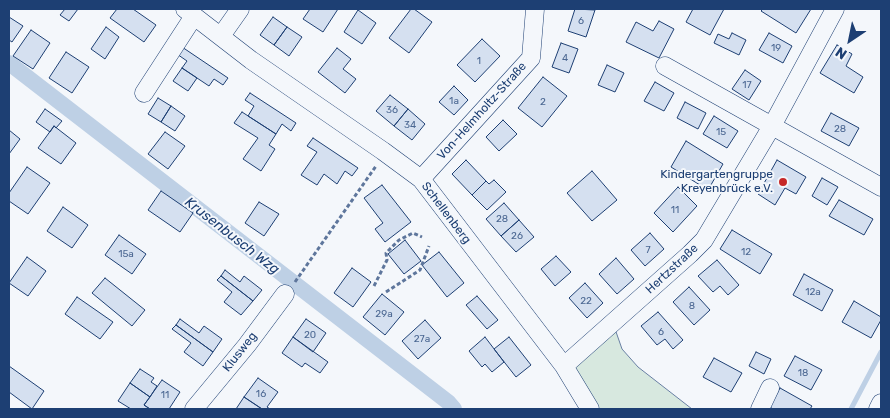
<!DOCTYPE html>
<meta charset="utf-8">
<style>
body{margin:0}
#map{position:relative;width:890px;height:418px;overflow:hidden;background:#f4f7fb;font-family:Rubik,sans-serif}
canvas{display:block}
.frame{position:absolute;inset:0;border:10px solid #1d3f73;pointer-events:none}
.north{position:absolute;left:825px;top:15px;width:50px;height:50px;-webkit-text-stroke:4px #f4f7fb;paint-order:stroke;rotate:214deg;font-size:14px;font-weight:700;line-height:20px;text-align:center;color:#1d3f73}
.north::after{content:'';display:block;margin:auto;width:18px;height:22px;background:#1d3f73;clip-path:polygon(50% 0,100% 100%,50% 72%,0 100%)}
</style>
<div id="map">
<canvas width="890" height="418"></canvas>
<div class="frame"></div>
<div class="north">N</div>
</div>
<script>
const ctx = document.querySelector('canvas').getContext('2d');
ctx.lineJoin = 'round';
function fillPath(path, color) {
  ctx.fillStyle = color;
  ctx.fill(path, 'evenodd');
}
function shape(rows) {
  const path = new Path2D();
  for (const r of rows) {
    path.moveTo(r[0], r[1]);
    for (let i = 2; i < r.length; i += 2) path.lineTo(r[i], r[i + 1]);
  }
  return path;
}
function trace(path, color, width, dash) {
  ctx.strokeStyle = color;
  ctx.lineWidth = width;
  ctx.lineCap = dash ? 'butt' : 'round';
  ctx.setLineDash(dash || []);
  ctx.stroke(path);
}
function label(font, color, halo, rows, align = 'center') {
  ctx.font = font + ' Rubik,sans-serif';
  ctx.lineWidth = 4;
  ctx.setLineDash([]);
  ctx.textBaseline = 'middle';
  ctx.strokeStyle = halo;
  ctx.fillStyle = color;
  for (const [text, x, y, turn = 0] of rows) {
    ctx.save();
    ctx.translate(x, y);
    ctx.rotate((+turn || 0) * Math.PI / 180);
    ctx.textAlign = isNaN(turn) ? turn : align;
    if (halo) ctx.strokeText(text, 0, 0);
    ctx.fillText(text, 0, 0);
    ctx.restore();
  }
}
const green = shape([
 [614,326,622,349,638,367,692,409,597,409,568,365,614,326]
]);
fillPath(green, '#d7e8df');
trace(green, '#687fa3', 1);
trace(shape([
 [851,409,881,352]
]), '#bed0e5', 5);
trace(shape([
 [9,63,448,402,454,409]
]), '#bed0e5', 16);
const building = shape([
 [65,9,78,9,69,21,60,15,65,9],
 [117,9,133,9,156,25,144,42,110,18,117,9],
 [310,9,338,9,323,32,303,19,310,9],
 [411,9,414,9,432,22,409,53,389,38,411,9],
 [575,9,595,10,586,37,568,31,575,9],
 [693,9,724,9,710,35,686,22,693,9],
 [763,9,811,9,796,33,761,11,763,9],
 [358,10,376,23,362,44,344,32,358,10],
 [9,17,23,26,12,42,9,40,9,17],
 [273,17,287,27,274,45,260,35,273,17],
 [659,21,674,29,659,58,626,42,636,22,653,31,659,21],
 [106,27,119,37,105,59,91,49,106,27],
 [287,27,302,37,289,56,274,45,287,27],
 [31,30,50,43,33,69,13,56,31,30],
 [732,33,746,40,739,55,714,43,718,34,729,39,732,33],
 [769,33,792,46,783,63,759,50,769,33],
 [482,39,500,56,475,82,457,65,482,39],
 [561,43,578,49,569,73,552,67,561,43],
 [179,45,228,78,223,85,214,79,209,86,182,68,187,61,174,52,179,45],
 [837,45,852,54,846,66,863,77,854,93,820,73,837,45],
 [337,48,351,59,343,69,356,79,345,93,318,72,337,48],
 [66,52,89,67,72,93,49,78,66,52],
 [607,65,624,73,615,92,598,85,607,65],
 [182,68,197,78,188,91,173,81,182,68],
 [745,70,761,81,749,100,732,89,745,70],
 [543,77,567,96,542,127,518,108,543,77],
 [655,82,674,93,664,111,644,101,655,82],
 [454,86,468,100,454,115,439,102,454,86],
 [250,93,296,123,291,131,282,124,276,134,248,116,254,106,245,100,250,93],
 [390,95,408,109,394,126,376,111,390,95],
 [158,98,171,106,161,122,148,114,158,98],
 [685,102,706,113,698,129,677,118,685,102],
 [171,106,185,116,175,131,161,122,171,106],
 [45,109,62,121,56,128,54,126,50,132,36,122,45,109],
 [408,109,425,124,412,140,394,126,408,109],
 [242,112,276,134,269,145,275,149,261,171,243,159,258,138,234,123,242,112],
 [831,113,859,128,849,146,821,131,831,113],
 [714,116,738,131,727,148,703,134,714,116],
 [503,120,517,134,499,151,486,137,503,120],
 [54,126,76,143,61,164,38,148,54,126],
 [9,130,20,139,9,154,9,130],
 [165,132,185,146,168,169,148,154,165,132],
 [313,138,358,168,352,176,345,171,337,184,324,174,317,185,301,175,317,152,307,146,313,138],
 [686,141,723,164,708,190,671,167,686,141],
 [466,160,486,181,472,195,452,174,466,160],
 [777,160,806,177,796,194,785,188,775,205,758,194,777,160],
 [27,167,50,183,28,214,9,201,9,193,27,167],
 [592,171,617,200,592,221,567,193,592,171],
 [822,178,838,187,827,205,812,196,822,178],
 [494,180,506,192,487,210,472,195,486,181,489,184,494,180],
 [382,185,411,222,385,242,375,229,383,223,364,198,382,185],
 [678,187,697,206,673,232,654,213,678,187],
 [161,191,193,213,180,232,148,210,161,191],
 [839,200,873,219,864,235,829,216,839,200],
 [259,202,279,214,264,236,245,223,259,202],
 [504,203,519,220,501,236,486,219,504,203],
 [63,207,88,225,72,248,47,231,63,207],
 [519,220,534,237,516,252,501,236,519,220],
 [732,230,772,254,760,274,720,249,732,230],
 [650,233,664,249,645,266,631,250,650,233],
 [119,235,146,254,132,274,105,255,119,235],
 [405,240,421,261,404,274,388,254,405,240],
 [439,252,464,283,447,297,422,265,439,252],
 [556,256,571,272,555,286,541,269,556,256],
 [27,257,46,271,28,296,9,283,27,257],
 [616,258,634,279,617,294,599,274,616,258],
 [717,260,739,285,728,295,720,286,713,292,698,276,717,260],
 [352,268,371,282,353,307,334,293,352,268],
 [225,270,240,282,244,276,262,290,253,301,221,276,225,270],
 [804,274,833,290,822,311,793,295,804,274],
 [221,276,253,301,241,315,224,302,232,292,217,280,221,276],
 [105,278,145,310,132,326,92,293,105,278],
 [585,283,603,303,587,318,569,298,585,283],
 [689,287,710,310,694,325,673,302,689,287],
 [382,294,404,312,385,335,363,317,382,294],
 [477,296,498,320,487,329,466,305,477,296],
 [77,297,113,322,100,339,65,314,77,297],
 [854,301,881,317,881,320,871,338,842,322,854,301],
 [658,312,683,340,673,349,665,339,657,345,641,326,658,312],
 [180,319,199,333,204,326,222,339,213,352,176,325,180,319],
 [306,319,326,333,313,352,293,337,306,319],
 [425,320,441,338,418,359,402,341,425,320],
 [176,325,213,352,203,366,184,352,191,343,172,329,176,325],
 [293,337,328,362,320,373,305,363,302,367,282,353,293,337],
 [485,337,504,362,492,372,485,364,482,367,469,351,485,337],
 [509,337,531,365,516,377,494,349,509,337],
 [756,352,771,359,764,374,749,366,756,352],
 [795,356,822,370,811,390,784,376,795,356],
 [714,358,742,373,731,392,703,377,714,358],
 [9,366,44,391,32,409,9,392,9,366],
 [140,369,154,378,151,382,157,386,150,397,130,383,140,369],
 [258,378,278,392,267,407,270,409,262,409,244,397,258,378],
 [162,380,180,392,169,409,150,409,144,405,162,380],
 [130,383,150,397,144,405,150,409,131,409,118,401,130,383],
 [780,388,812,406,810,409,773,409,770,407,780,388],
 [244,397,262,409,236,409,244,397]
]);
fillPath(building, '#d5e0f0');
trace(building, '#1d3f73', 1);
const minor = shape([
 [185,9,251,60,383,151,421,179,564,366,590,409],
 [221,36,240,9],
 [665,66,881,187],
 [144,93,194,16],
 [421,179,531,58,535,9],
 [564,366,690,254,704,240,772,126,835,9],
 [194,409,247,345,285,294],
 [760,409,770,388],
 [878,409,881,403]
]);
trace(minor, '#1d3f73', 19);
trace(shape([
 [295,282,376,166],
 [374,286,387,260,386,253,399,240,413,233,422,237],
 [386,292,420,270,429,246]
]), '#5e769c', 3, [4, 2.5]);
trace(minor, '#f4f7fb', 18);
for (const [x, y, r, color] of [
 [783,182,5,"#c62828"]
]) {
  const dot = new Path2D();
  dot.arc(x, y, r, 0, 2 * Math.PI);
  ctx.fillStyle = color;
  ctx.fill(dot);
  trace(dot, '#f4f7fb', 2);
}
label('10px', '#4b6792', null, [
 ["6",581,21],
 ["19",776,48],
 ["4",565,58],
 ["1",479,61],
 ["17",747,85],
 ["1a",454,101],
 ["2",543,102],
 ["36",392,110],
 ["34",410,125],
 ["28",840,129],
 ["15",721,132],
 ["11",675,210],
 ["28",502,219],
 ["26",517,236],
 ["7",648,250],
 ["12",746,252],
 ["15a",126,254],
 ["12a",813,292],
 ["22",586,301],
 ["8",692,306],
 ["29a",384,314],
 ["6",661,332],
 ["20",310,335],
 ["27a",422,339],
 ["18",803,373],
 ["16",261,394],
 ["11",165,395]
]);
label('12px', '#1d3f73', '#f4f7fb', [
 ["Von-Helmholtz-Straße",482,111,-48],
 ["Schellenberg",446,213,53],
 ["Hertzstraße",672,269,-43],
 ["Klusweg",240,352,-52]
]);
label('12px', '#1d3f73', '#f4f7fb', [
 ["Kindergartengruppe",773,175],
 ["Kreyenbrück e.V.",773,189]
], 'right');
label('italic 14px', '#1d3f73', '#f4f7fb', [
 ["Krusenbusch Wzg",232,236,38]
]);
</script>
